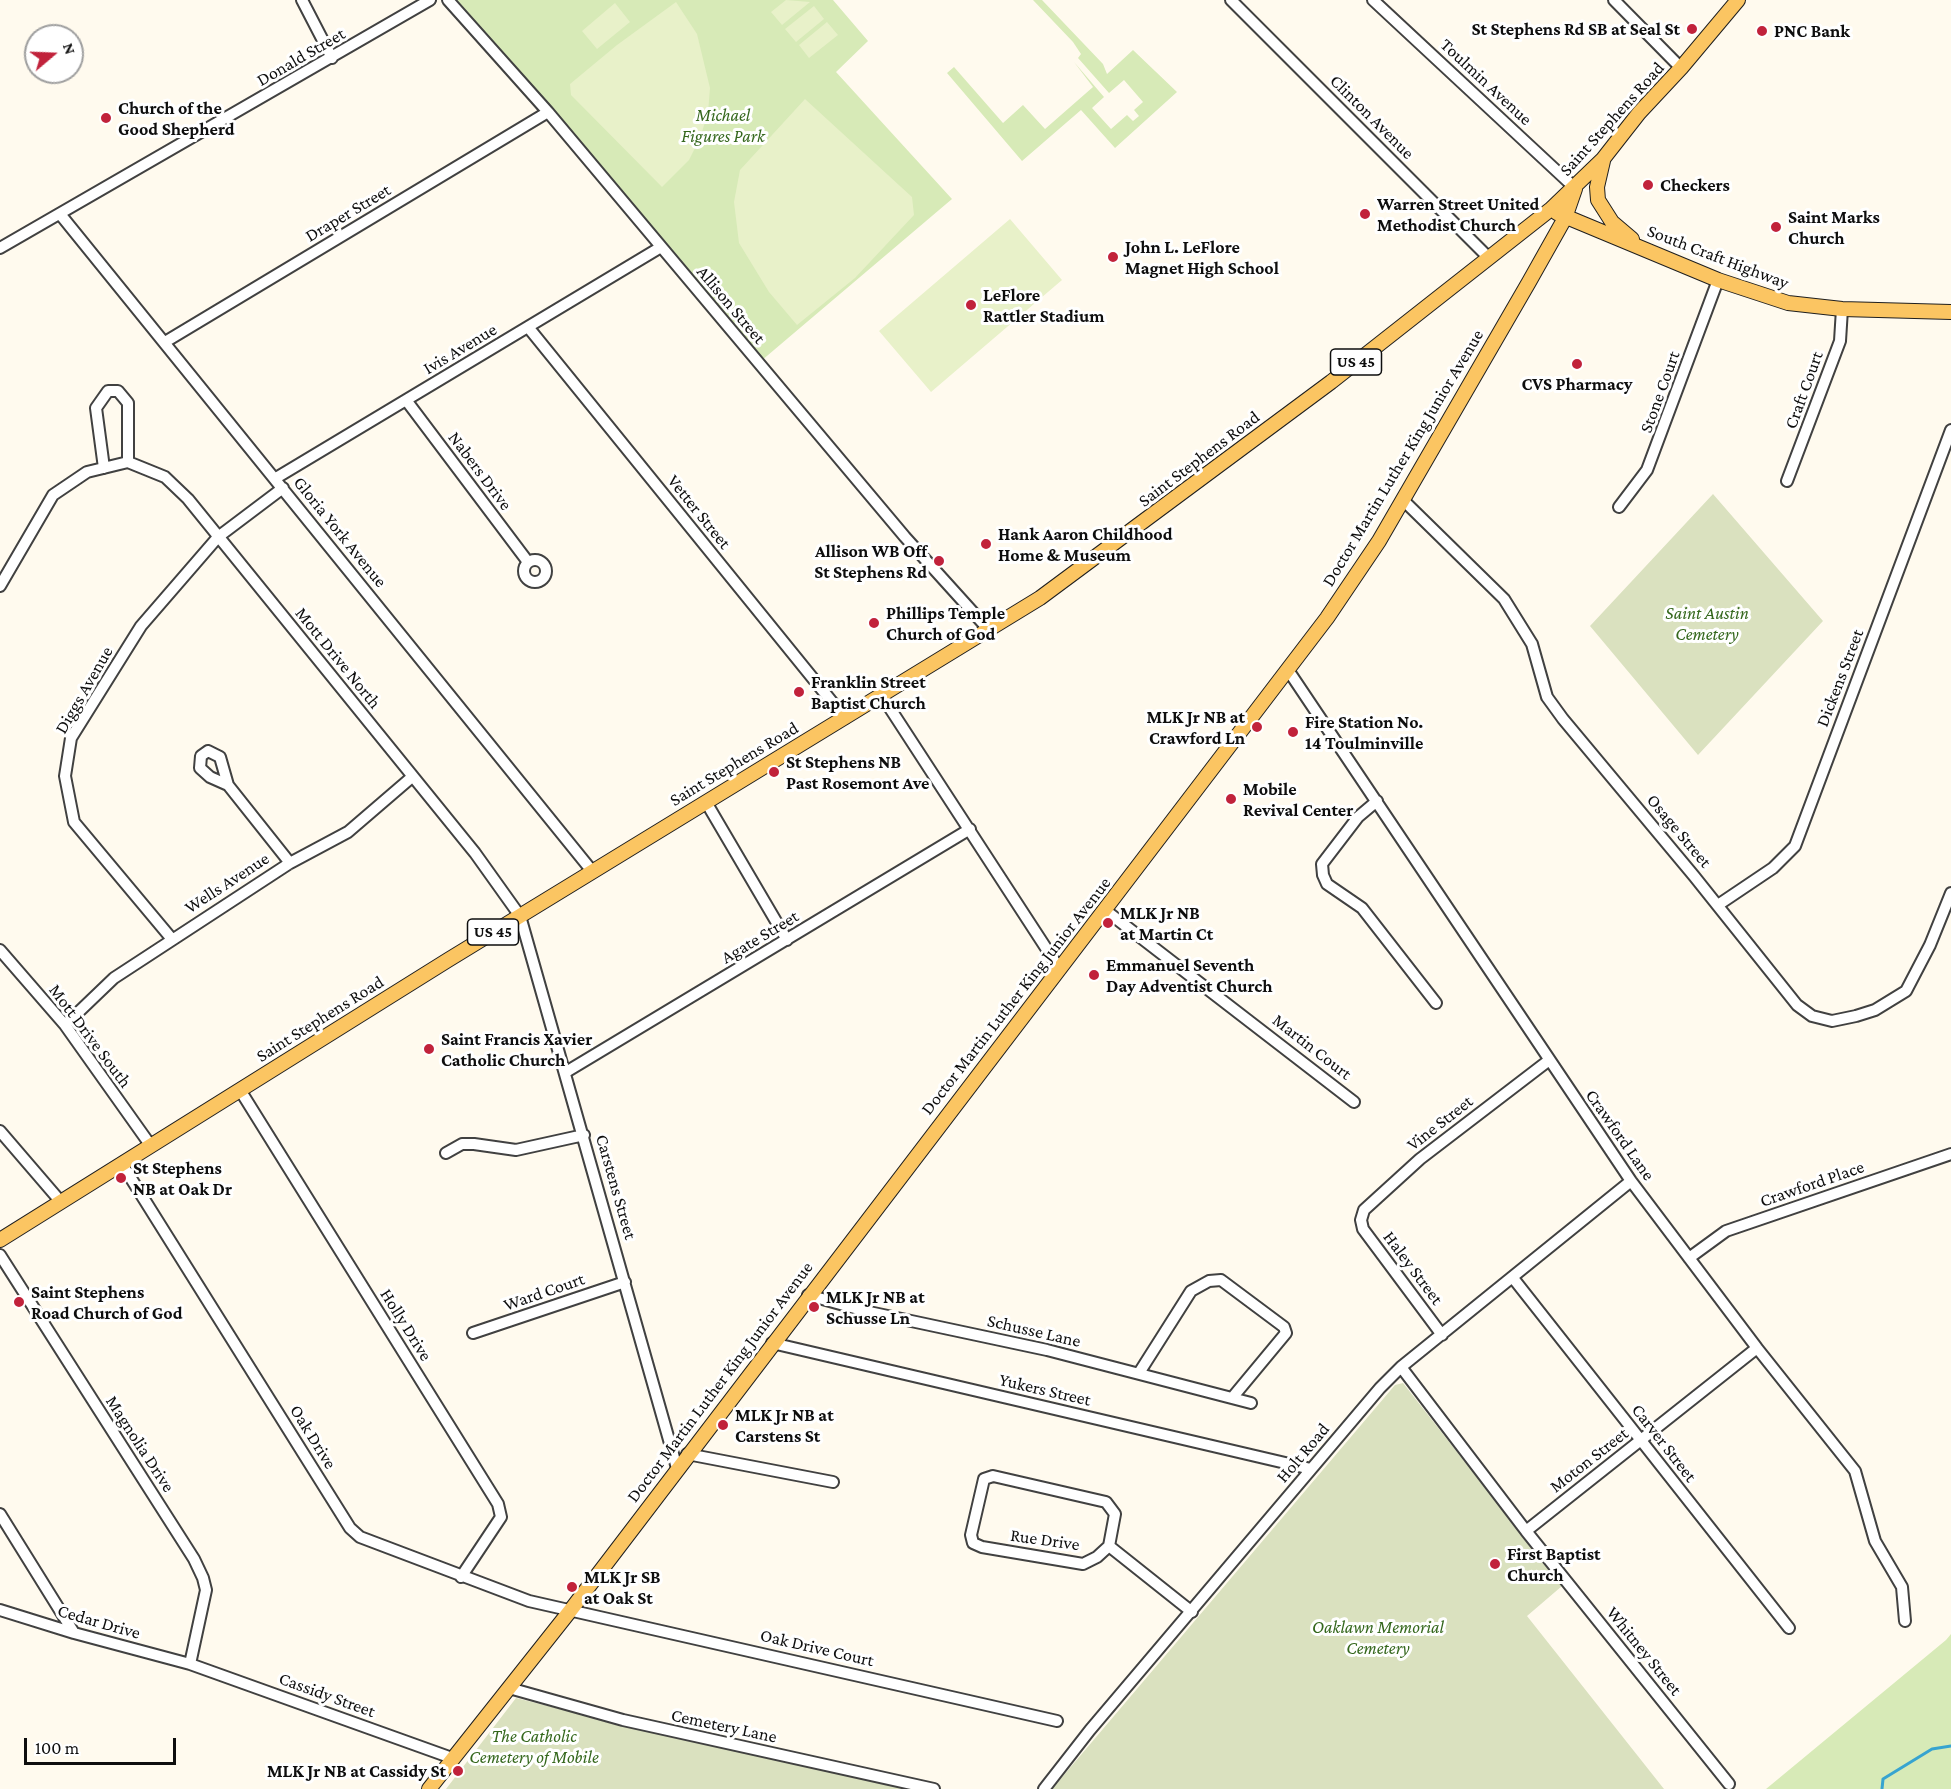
<!DOCTYPE html>
<style>
body{margin:0}
#map{position:relative;width:1951px;height:1789px;overflow:hidden;background:#fffaee;font-family:"Crimson Pro",serif}
canvas{display:block}
.north{position:absolute;left:24px;top:24px;width:60px;height:60px;box-sizing:border-box;background:#fff;border:2px solid #9f9f9f;border-radius:50%;rotate:71deg;font-size:16px;font-weight:700;line-height:24px;text-align:center;color:#0e0e0e}
.north::after{content:'';display:block;margin:auto;width:21px;height:27px;background:#c1223b;clip-path:polygon(50% 0,100% 100%,50% 72%,0 100%)}
.scale{position:absolute;left:24px;top:1738px;width:152px;height:27px;box-sizing:border-box;border:3px solid #0e0e0e;border-top:0;padding-left:8px;font-size:18px;line-height:21px;white-space:nowrap;color:#0e0e0e;-webkit-text-stroke:4px #fff;paint-order:stroke}
</style>
<div id="map">
<canvas width="1951" height="1789"></canvas>
<div class="north">N</div>
<div class="scale">100 m</div>
</div>
<script>
const ctx = document.querySelector('canvas').getContext('2d');
ctx.lineJoin = 'round';
function fillPath(path, color) {
  ctx.fillStyle = color;
  ctx.fill(path, 'evenodd');
}
function shape(rows) {
  const path = new Path2D();
  for (const r of rows) {
    if (r.length === 3) {
      path.moveTo(r[0] + r[2], r[1]);
      path.arc(r[0], r[1], r[2], 0, 2 * Math.PI);
      continue;
    }
    path.moveTo(r[0], r[1]);
    for (let i = 2; i < r.length; i += 2) path.lineTo(r[i], r[i + 1]);
  }
  return path;
}
function trace(path, color, width, dash) {
  ctx.strokeStyle = color;
  ctx.lineWidth = width;
  ctx.lineCap = dash ? 'butt' : 'round';
  ctx.setLineDash(dash || []);
  ctx.stroke(path);
}
function label(font, color, halo, rows, align = 'center') {
  ctx.font = font + ' "Crimson Pro",serif';
  ctx.lineWidth = 6;
  ctx.setLineDash([]);
  ctx.textBaseline = 'middle';
  ctx.strokeStyle = halo;
  ctx.fillStyle = color;
  for (const [text, x, y, turn = 0] of rows) {
    ctx.save();
    ctx.translate(x, y);
    ctx.rotate((+turn || 0) * Math.PI / 180);
    ctx.textAlign = isNaN(turn) ? turn : align;
    if (halo) ctx.strokeText(text, 0, 0);
    ctx.fillText(text, 0, 0);
    ctx.restore();
  }
}
fillPath(shape([
 [453,0,833,0,868,41,836,72,952,199,761,361],
 [1033,0,1042,0,1103,64,1107,74,1133,50,1177,92,1115,148,1081,110,1022,161,947,73,954,67,1003,123,1023,105,1045,129,1093,87,1074,62,1104,97,1092,108,1111,129,1127,115,1133,121,1139,116,1134,110,1143,102,1124,80,1109,93,1078,58,1081,54,1073,42],
 [1951,1634,1951,1789,1766,1789,1946,1640]
]), '#d7eab7');
fillPath(shape([
 [1713,494,1823,621,1698,755,1590,626],
 [1403,1383,1562,1586,1527,1616,1664,1789,1052,1789,1395,1385],
 [516,1698,628,1726,908,1789,446,1789]
]), '#dae1bf');
fillPath(shape([
 [786,0,810,2,782,25,771,12],
 [676,2,697,34,710,88,708,113,700,138,689,160,662,187,571,95,570,84,617,45],
 [615,3,630,22,597,49,582,31],
 [814,6,824,19,796,42,785,29],
 [827,22,838,35,809,58,799,45],
 [805,99,912,197,914,215,855,278,797,325,769,292,739,243,734,202,740,170],
 [1010,219,1062,280,931,392,879,331]
]), '#e8f1c9');
trace(shape([
 [1882,1789,1883,1779,1932,1749,1951,1746]
]), '#37a4d0', 3);
const minor = shape([
 [302,0,332,58],
 [448,0,548,112,905,537,989,630],
 [1231,0,1489,258],
 [1373,0,1575,188],
 [1614,0,1681,68],
 [60,214,592,871],
 [0,248,430,0],
 [528,327,845,718],
 [165,342,548,112],
 [406,400,528,562],
 [104,468,96,408,108,391,118,391,128,403,128,462],
 [276,478,661,247],
 [1787,481,1840,341,1842,309],
 [1403,500,1504,599,1532,644,1547,697,1563,719,1694,876,1797,1005,1812,1016,1832,1021,1856,1016,1875,1010,1906,991,1930,945,1951,893],
 [1619,507,1647,470,1718,280],
 [535,571,11],
 [0,586,53,495,87,472,128,462,165,477,188,499,475,853,520,916,677,1468],
 [1288,670,1631,1181,1757,1348,1855,1471,1875,1541,1902,1587,1905,1621],
 [882,696,1059,968],
 [208,751,220,757,228,785,210,777,200,768,201,756,208,751],
 [228,785,290,863],
 [1377,801,1358,817,1322,864,1323,875,1327,884,1362,908,1436,1003],
 [706,802,787,940],
 [1718,905,1773,868,1795,846,1951,430],
 [1105,910,1354,1102],
 [171,938,74,822,65,776,71,738,141,626,218,537,283,488],
 [0,950,65,1025,151,1146],
 [65,1025,114,978,290,863,348,832,412,777],
 [566,1072,970,829],
 [240,1090,498,1504,501,1517,461,1577],
 [0,1131,61,1202],
 [446,1153,462,1144,474,1144,516,1150,584,1135],
 [122,1164,350,1528,360,1537,529,1601,1057,1721],
 [0,1255,194,1559,203,1578,206,1590,190,1664],
 [1689,1258,1726,1231,1951,1154],
 [1513,1278,1789,1628],
 [808,1295,869,1312,1047,1350,1251,1403],
 [473,1333,625,1282],
 [1442,1335,1363,1229,1361,1220,1364,1210,1420,1159,1548,1061],
 [772,1343,1311,1469],
 [1401,1367,1526,1531,1729,1784],
 [1139,1373,1191,1291,1209,1281,1221,1280,1284,1327,1286,1333,1232,1398],
 [687,1454,833,1482],
 [0,1514,74,1633],
 [1526,1531,1757,1348],
 [1109,1546,1115,1514,1106,1502,993,1476,984,1479,971,1535,973,1543,982,1547,1083,1564,1097,1557,1109,1546,1192,1612],
 [0,1610,74,1633,190,1664,452,1758],
 [509,1688,623,1720,934,1789],
 [1044,1789,1090,1730,1380,1388,1401,1367,1631,1181]
]);
const major = shape([
 [1603,161,1597,187,1598,200,1612,222,1632,239],
 [1557,213,1718,280,1788,303,1842,309,1951,312],
 [0,1240,448,960,1040,598,1331,382,1551,209,1603,159,1639,113,1681,68,1738,0],
 [429,1789,570,1611,1327,618,1379,541,1529,282,1565,218,1575,189]
]);
trace(minor, '#414141', 14);
trace(major, '#1f1f1f', 16);
trace(minor, '#fff', 10);
trace(major, '#fbc562', 14);
for (const [x, y, r, color] of [
 [1692,29,6,"#c1223b"],
 [1762,31,6,"#c1223b"],
 [106,118,6,"#c1223b"],
 [1648,185,6,"#c1223b"],
 [1365,214,6,"#c1223b"],
 [1776,227,6,"#c1223b"],
 [1113,257,6,"#c1223b"],
 [971,305,6,"#c1223b"],
 [1577,364,6,"#c1223b"],
 [986,544,6,"#c1223b"],
 [939,561,6,"#c1223b"],
 [874,623,6,"#c1223b"],
 [799,692,6,"#c1223b"],
 [1257,727,6,"#c1223b"],
 [1293,732,6,"#c1223b"],
 [774,772,6,"#c1223b"],
 [1231,799,6,"#c1223b"],
 [1108,923,6,"#c1223b"],
 [1094,975,6,"#c1223b"],
 [429,1049,6,"#c1223b"],
 [121,1178,6,"#c1223b"],
 [19,1302,6,"#c1223b"],
 [814,1307,6,"#c1223b"],
 [723,1425,6,"#c1223b"],
 [1495,1564,6,"#c1223b"],
 [572,1587,6,"#c1223b"],
 [458,1771,6,"#c1223b"]
]) {
  const dot = new Path2D();
  dot.arc(x, y, r, 0, 2 * Math.PI);
  ctx.fillStyle = color;
  ctx.fill(dot);
  trace(dot, '#fff', 2);
}
for (const [x, y, w] of [
 [1356,362,51],
 [493,932,51]
]) {
  const box = new Path2D();
  box.roundRect(x - w / 2, y - 13, w, 26, 4.5);
  ctx.fillStyle = '#fff';
  ctx.fill(box);
  trace(box, '#0e0e0e', 1.5);
}
label('bold 16px', '#0e0e0e', null, [
 ["US 45",1356,362],
 ["US 45",493,932]
]);
label('bold 18px', '#0e0e0e', '#fff', [
 ["St Stephens Rd SB at Seal St",1680,29,"right"],
 ["PNC Bank",1774,31],
 ["Church of the",118,108],
 ["Good Shepherd",118,129],
 ["Checkers",1660,185],
 ["Warren Street United",1377,204],
 ["Methodist Church",1377,225],
 ["Saint Marks",1788,217],
 ["Church",1788,238],
 ["John L. LeFlore",1125,247],
 ["Magnet High School",1125,268],
 ["LeFlore",983,295],
 ["Rattler Stadium",983,316],
 ["CVS Pharmacy",1577,384,"center"],
 ["Hank Aaron Childhood",998,534],
 ["Home & Museum",998,555],
 ["Allison WB Off",927,551,"right"],
 ["St Stephens Rd",927,572,"right"],
 ["Phillips Temple",886,613],
 ["Church of God",886,634],
 ["Franklin Street",811,682],
 ["Baptist Church",811,703],
 ["MLK Jr NB at",1245,717,"right"],
 ["Crawford Ln",1245,738,"right"],
 ["Fire Station No.",1305,722],
 ["14 Toulminville",1305,743],
 ["St Stephens NB",786,762],
 ["Past Rosemont Ave",786,783],
 ["Mobile",1243,789],
 ["Revival Center",1243,810],
 ["MLK Jr NB",1120,913],
 ["at Martin Ct",1120,934],
 ["Emmanuel Seventh",1106,965],
 ["Day Adventist Church",1106,986],
 ["Saint Francis Xavier",441,1039],
 ["Catholic Church",441,1060],
 ["St Stephens",133,1168],
 ["NB at Oak Dr",133,1189],
 ["Saint Stephens",31,1292],
 ["Road Church of God",31,1313],
 ["MLK Jr NB at",826,1297],
 ["Schusse Ln",826,1318],
 ["MLK Jr NB at",735,1415],
 ["Carstens St",735,1436],
 ["First Baptist",1507,1554],
 ["Church",1507,1575],
 ["MLK Jr SB",584,1577],
 ["at Oak St",584,1598],
 ["MLK Jr NB at Cassidy St",446,1771,"right"]
], 'left');
label('18px', '#0e0e0e', '#fff', [
 ["Donald Street",301,57,-30],
 ["Toulmin Avenue",1486,82,43],
 ["Clinton Avenue",1372,117,45],
 ["Saint Stephens Road",1612,119,-48],
 ["Draper Street",348,213,-31],
 ["South Craft Highway",1718,257,21],
 ["Allison Street",731,305,50],
 ["Ivis Avenue",460,349,-31],
 ["Craft Court",1804,390,-70],
 ["Stone Court",1660,392,-70],
 ["Doctor Martin Luther King Junior Avenue",1403,458,-59],
 ["Saint Stephens Road",1199,459,-37],
 ["Nabers Drive",480,471,53],
 ["Vetter Street",699,512,51],
 ["Gloria York Avenue",340,532,51],
 ["Mott Drive North",338,658,51],
 ["Dickens Street",1840,678,-69],
 ["Diggs Avenue",84,690,-60],
 ["Saint Stephens Road",734,764,-31],
 ["Osage Street",1679,831,50],
 ["Wells Avenue",227,883,-33],
 ["Agate Street",760,937,-31],
 ["Doctor Martin Luther King Junior Avenue",1016,996,-52],
 ["Saint Stephens Road",320,1019,-32],
 ["Mott Drive South",90,1036,53],
 ["Martin Court",1312,1047,38],
 ["Vine Street",1440,1123,-38],
 ["Crawford Lane",1620,1135,55],
 ["Crawford Place",1812,1184,-19],
 ["Carstens Street",616,1187,74],
 ["Haley Street",1413,1268,53],
 ["Ward Court",544,1292,-19],
 ["Holly Drive",406,1325,58],
 ["Schusse Lane",1034,1331,13],
 ["Doctor Martin Luther King Junior Avenue",720,1382,-53],
 ["Yukers Street",1045,1390,13],
 ["Oak Drive",313,1437,58],
 ["Carver Street",1664,1443,52],
 ["Magnolia Drive",140,1444,57],
 ["Holt Road",1303,1453,-50],
 ["Moton Street",1589,1460,-38],
 ["Rue Drive",1045,1540,8],
 ["Cedar Drive",99,1622,16],
 ["Oak Drive Court",817,1648,13],
 ["Whitney Street",1644,1651,51],
 ["Cassidy Street",327,1695,20],
 ["Cemetery Lane",724,1726,12]
]);
label('italic 18px', '#34671c', '#fff', [
 ["Michael",723,115],
 ["Figures Park",723,136],
 ["Saint Austin",1707,613],
 ["Cemetery",1707,634],
 ["Oaklawn Memorial",1378,1627],
 ["Cemetery",1378,1648],
 ["The Catholic",534,1736],
 ["Cemetery of Mobile",534,1757]
]);
</script>
